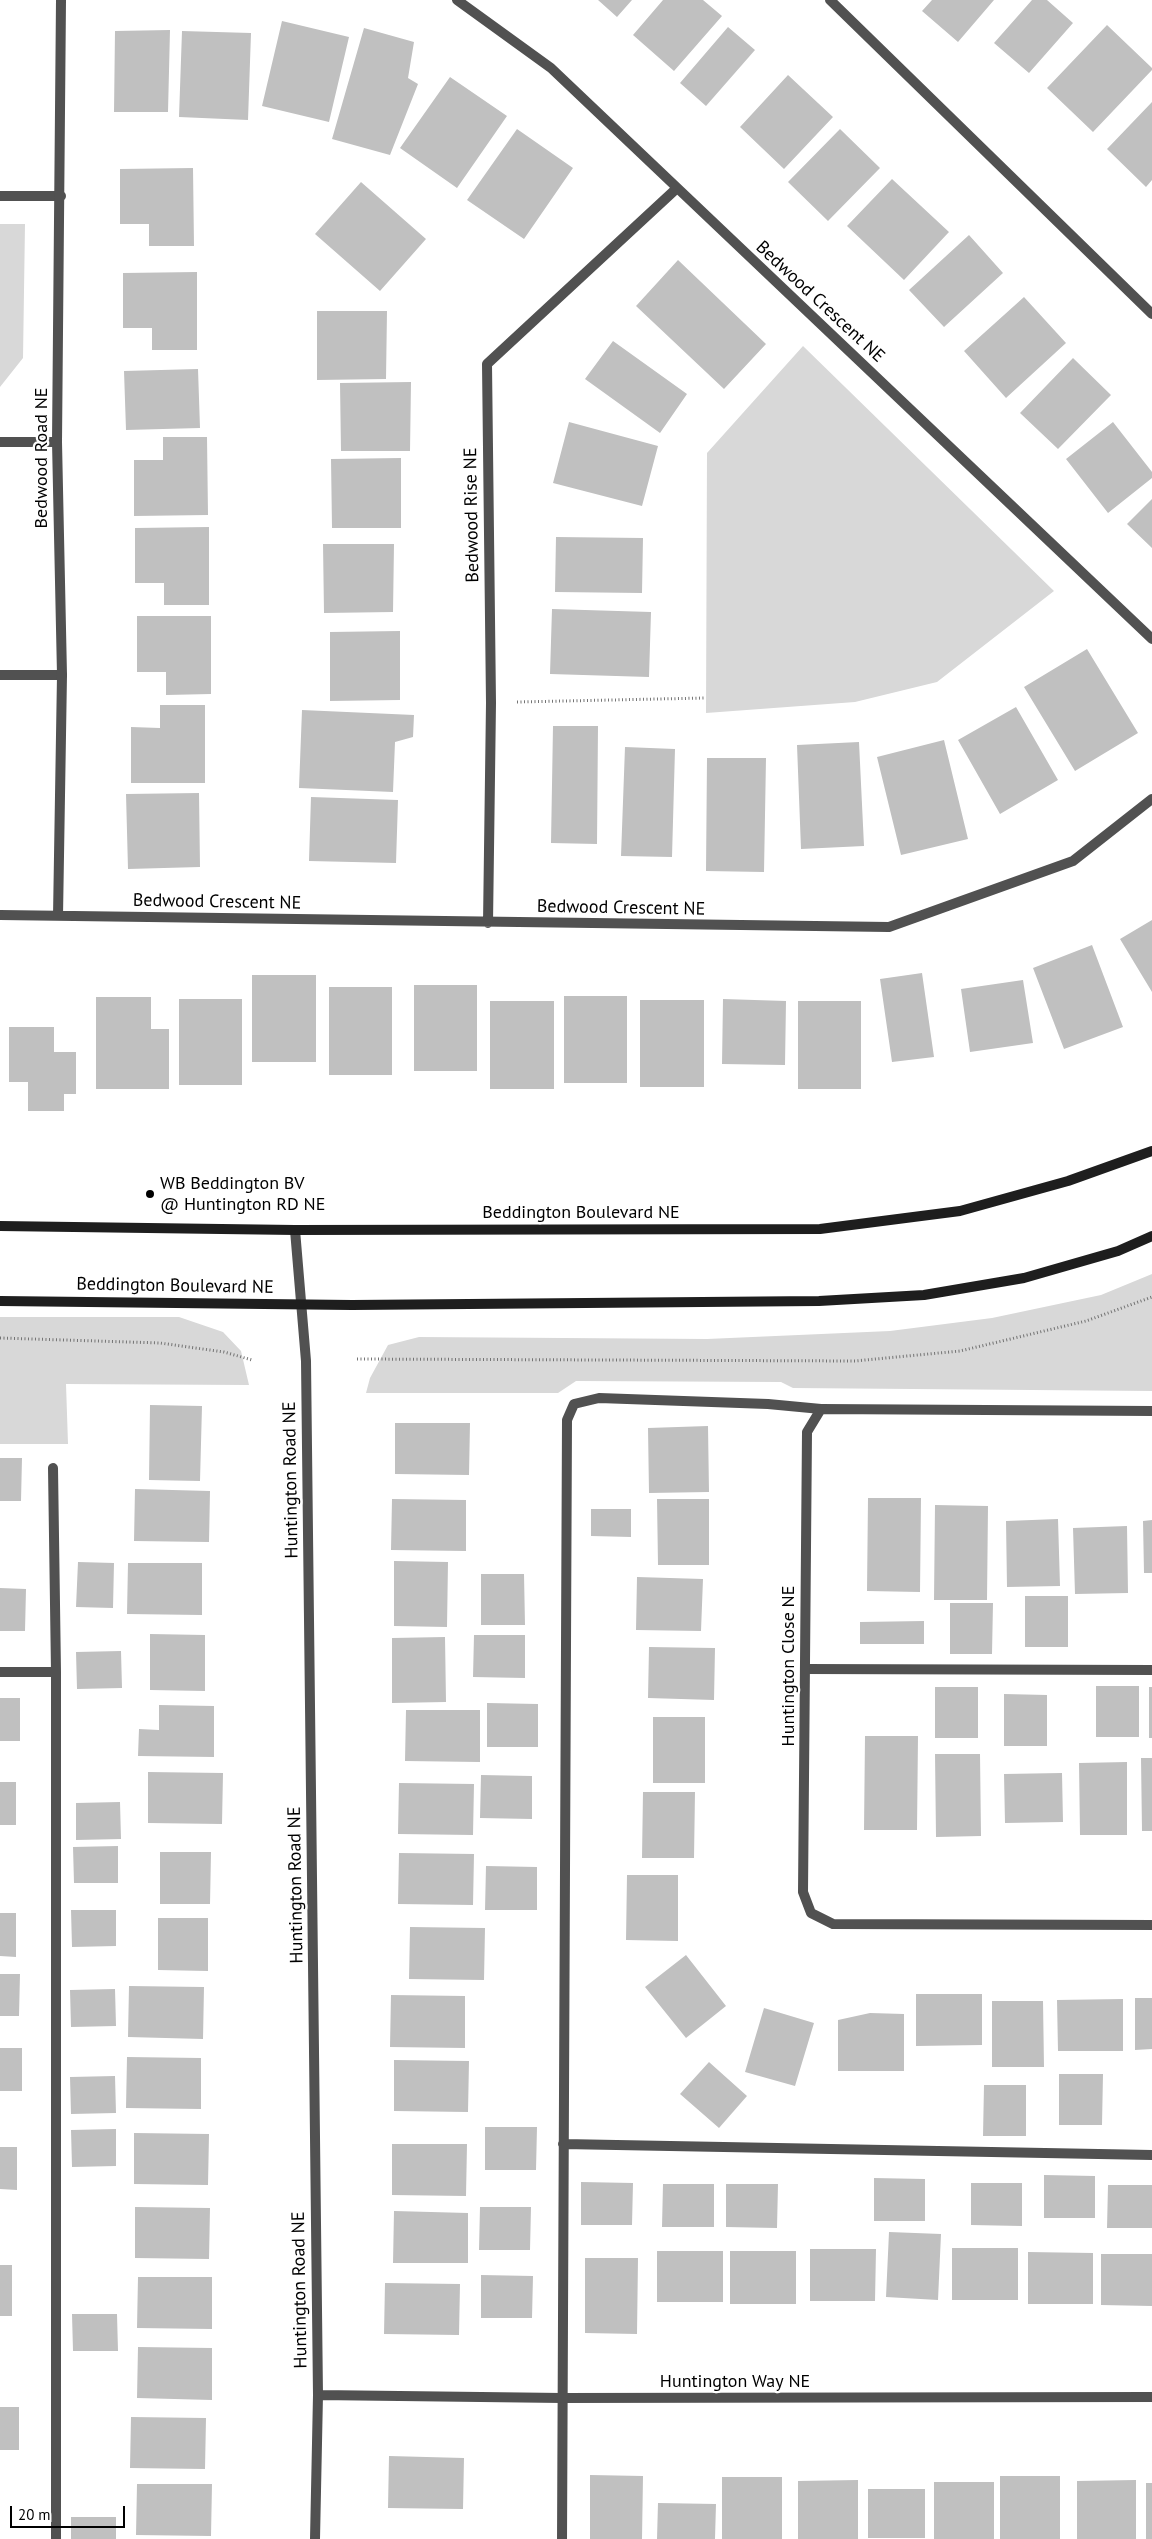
<!DOCTYPE html>
<style>
body{margin:0}
#map{position:relative;width:1152px;height:2539px;overflow:hidden;background:#fff;font-family:"PT Sans",sans-serif}
canvas{display:block}
.scale{position:absolute;left:10px;top:2506px;width:115px;height:22px;box-sizing:border-box;border:2px solid #000;border-top:0;padding-left:6px;font-size:15px;line-height:18px;white-space:nowrap;color:#000;-webkit-text-stroke:4px #fff;paint-order:stroke}
</style>
<div id="map">
<canvas width="1152" height="2539"></canvas>
<div class="scale">20 m</div>
</div>
<script>
const ctx = document.querySelector('canvas').getContext('2d');
ctx.lineJoin = 'round';
function fillPath(path, color) {
  ctx.fillStyle = color;
  ctx.fill(path, 'evenodd');
}
function shape(rows) {
  const path = new Path2D();
  for (const r of rows) {
    path.moveTo(r[0], r[1]);
    for (let i = 2; i < r.length; i += 2) path.lineTo(r[i], r[i + 1]);
  }
  return path;
}
function trace(path, color, width, dash) {
  ctx.strokeStyle = color;
  ctx.lineWidth = width;
  ctx.lineCap = dash ? 'butt' : 'round';
  ctx.setLineDash(dash || []);
  ctx.stroke(path);
}
function label(font, color, halo, rows, align = 'center') {
  ctx.font = font + ' "PT Sans",sans-serif';
  ctx.lineWidth = 4.5;
  ctx.setLineDash([]);
  ctx.textBaseline = 'middle';
  ctx.strokeStyle = halo;
  ctx.fillStyle = color;
  for (const [text, x, y, turn = 0] of rows) {
    ctx.save();
    ctx.translate(x, y);
    ctx.rotate((+turn || 0) * Math.PI / 180);
    ctx.textAlign = isNaN(turn) ? turn : align;
    if (halo) ctx.strokeText(text, 0, 0);
    ctx.fillText(text, 0, 0);
    ctx.restore();
  }
}
fillPath(shape([
 [0,224,25,224,23,358,0,387],
 [803,346,1054,591,937,682,855,702,706,713,707,453],
 [1152,1274,1152,1391,793,1388,781,1382,576,1381,558,1393,366,1393,370,1378,388,1345,419,1337,707,1339,890,1331,992,1318,1101,1295],
 [0,1317,179,1317,223,1332,241,1351,249,1385,66,1384,68,1444,0,1444]
]), '#d8d8d8');
fillPath(shape([
 [598,0,632,0,617,17],
 [663,0,703,0,722,16,674,71,633,35],
 [932,0,994,0,958,42,922,11],
 [1032,0,1047,0,1073,23,1029,73,994,43],
 [282,21,349,37,329,122,262,106],
 [1107,25,1152,68,1152,70,1093,132,1047,88],
 [728,27,755,50,706,106,680,83],
 [364,28,414,42,408,78,418,84,390,155,332,139],
 [170,30,168,112,114,112,115,31],
 [182,31,251,33,248,120,179,117],
 [788,75,833,117,784,169,740,127],
 [450,77,507,116,457,188,400,148],
 [1152,102,1152,180,1146,187,1107,149],
 [517,129,573,168,524,239,467,200],
 [840,129,880,168,828,221,788,182],
 [193,168,194,246,149,246,149,224,120,224,120,169],
 [892,179,949,232,904,280,847,226],
 [361,182,426,239,380,291,315,234],
 [969,235,1003,273,944,327,909,290],
 [678,260,766,344,724,389,636,306],
 [197,272,197,350,152,350,152,328,123,328,123,273],
 [1024,297,1066,343,1006,398,964,351],
 [317,311,387,311,386,379,317,380],
 [613,341,687,394,660,433,585,379],
 [1073,358,1111,395,1058,449,1020,413],
 [198,369,200,428,126,430,124,371],
 [411,382,410,451,341,451,340,383],
 [569,422,658,446,642,506,553,483],
 [1113,422,1152,472,1152,478,1108,513,1066,459],
 [163,437,207,437,208,515,134,516,134,460,163,460],
 [401,458,401,528,332,528,331,459],
 [1152,499,1152,548,1127,524],
 [209,527,209,605,164,605,164,583,135,583,135,528],
 [556,537,643,538,642,593,555,592],
 [323,544,394,544,393,612,324,613],
 [552,609,651,612,649,677,550,674],
 [137,616,211,616,211,694,166,695,166,672,137,672],
 [400,631,400,700,330,701,330,632],
 [1087,649,1138,733,1075,771,1024,687],
 [160,705,205,705,205,783,131,783,131,727,160,728],
 [1016,707,1058,780,1000,814,958,740],
 [302,710,414,715,413,737,395,742,393,792,299,788],
 [553,726,598,726,597,844,551,843],
 [944,740,968,839,901,855,877,757],
 [859,742,864,846,801,849,797,745],
 [625,747,675,749,672,857,621,856],
 [707,758,766,758,764,872,706,871],
 [199,793,200,867,128,869,126,794],
 [311,797,398,800,396,863,309,861],
 [1152,920,1152,992,1120,939],
 [1092,945,1123,1027,1064,1049,1033,968],
 [922,973,934,1057,892,1062,880,979],
 [252,975,316,975,316,1062,252,1062],
 [1023,980,1033,1043,970,1052,961,989],
 [414,985,477,985,477,1071,414,1071],
 [329,987,392,987,392,1075,329,1075],
 [564,996,627,996,627,1083,564,1083],
 [96,997,151,997,151,1029,169,1029,169,1089,96,1089],
 [179,999,242,999,242,1085,179,1085],
 [723,999,786,1001,785,1065,722,1064],
 [640,1000,704,1000,704,1087,640,1087],
 [490,1001,554,1001,554,1089,490,1089],
 [798,1001,861,1001,861,1089,798,1089],
 [9,1027,54,1027,54,1052,76,1052,76,1094,64,1094,64,1111,28,1111,28,1082,9,1082],
 [150,1405,202,1406,200,1481,149,1480],
 [395,1423,470,1423,469,1475,395,1474],
 [708,1426,709,1492,649,1493,648,1428],
 [0,1458,22,1458,21,1501,0,1501],
 [135,1489,210,1491,209,1542,134,1541],
 [868,1498,921,1498,920,1592,867,1591],
 [392,1499,466,1500,466,1551,391,1550],
 [657,1499,709,1499,709,1565,658,1565],
 [935,1505,988,1506,987,1600,934,1600],
 [591,1509,631,1509,631,1537,591,1536],
 [1058,1519,1060,1586,1007,1587,1006,1521],
 [1152,1520,1152,1573,1144,1573,1143,1521],
 [1127,1526,1128,1593,1075,1594,1073,1528],
 [394,1561,448,1562,447,1627,394,1626],
 [78,1562,114,1563,113,1608,76,1607],
 [128,1563,202,1563,202,1615,127,1614],
 [481,1574,524,1574,525,1625,481,1625],
 [637,1577,703,1579,701,1631,636,1630],
 [0,1588,26,1589,25,1631,0,1631],
 [1025,1596,1068,1596,1068,1647,1025,1647],
 [950,1603,993,1603,992,1654,950,1654],
 [924,1621,924,1644,860,1644,860,1622],
 [150,1634,205,1635,205,1691,150,1690],
 [474,1635,525,1635,525,1678,473,1677],
 [445,1637,446,1702,392,1703,392,1638],
 [649,1647,715,1648,714,1700,648,1698],
 [121,1651,122,1688,77,1689,76,1652],
 [1096,1686,1139,1686,1139,1737,1096,1737],
 [935,1687,978,1687,978,1738,935,1738],
 [1149,1687,1152,1687,1152,1738,1149,1738],
 [1004,1694,1047,1695,1047,1746,1004,1746],
 [0,1698,20,1698,20,1741,0,1741],
 [487,1703,538,1704,538,1747,487,1747],
 [159,1705,214,1706,214,1757,138,1756,139,1729,159,1730],
 [406,1710,480,1710,480,1762,405,1761],
 [653,1717,705,1717,705,1783,653,1783],
 [865,1736,918,1736,917,1830,864,1830],
 [935,1754,980,1754,981,1836,936,1837],
 [1141,1758,1152,1758,1152,1831,1142,1831],
 [1127,1762,1127,1835,1080,1835,1079,1763],
 [148,1772,223,1773,222,1824,148,1823],
 [1062,1773,1063,1822,1005,1823,1004,1774],
 [481,1775,532,1776,532,1819,480,1818],
 [0,1782,16,1782,16,1825,0,1825],
 [399,1783,474,1784,473,1835,398,1834],
 [643,1792,695,1792,694,1858,642,1858],
 [120,1802,121,1839,76,1840,76,1803],
 [118,1846,118,1883,74,1883,73,1847],
 [160,1852,211,1852,210,1904,160,1904],
 [399,1853,474,1854,473,1905,398,1904],
 [486,1866,537,1867,537,1910,485,1910],
 [627,1875,678,1875,678,1941,626,1940],
 [71,1910,116,1910,116,1946,72,1947],
 [0,1913,16,1913,16,1957,0,1956],
 [158,1918,208,1918,208,1971,158,1970],
 [410,1927,485,1928,484,1980,409,1979],
 [686,1955,726,2006,686,2038,645,1987],
 [0,1974,20,1974,19,2016,0,2016],
 [129,1986,204,1987,203,2039,128,2037],
 [115,1989,116,2026,71,2027,70,1990],
 [916,1994,982,1994,982,2045,916,2046],
 [391,1995,465,1996,465,2048,390,2047],
 [1135,1998,1152,1998,1152,2049,1135,2050],
 [1123,1999,1123,2051,1058,2051,1057,2000],
 [992,2001,1043,2001,1044,2067,992,2067],
 [764,2008,814,2023,795,2086,745,2072],
 [870,2013,904,2014,904,2071,838,2071,838,2020],
 [0,2048,22,2048,22,2091,0,2091],
 [127,2057,201,2058,201,2109,126,2108],
 [394,2060,469,2061,468,2112,394,2111],
 [709,2062,747,2096,719,2128,680,2094],
 [1059,2074,1103,2074,1102,2125,1059,2125],
 [115,2076,116,2113,71,2114,70,2077],
 [984,2085,1026,2085,1026,2136,983,2136],
 [485,2127,537,2127,536,2170,485,2170],
 [116,2129,116,2166,72,2167,71,2130],
 [134,2133,209,2134,208,2185,134,2184],
 [392,2144,467,2144,466,2196,392,2195],
 [0,2147,17,2147,17,2190,0,2189],
 [1044,2175,1095,2176,1095,2218,1044,2218],
 [874,2178,925,2179,925,2221,874,2221],
 [581,2182,633,2183,632,2225,581,2225],
 [971,2183,1022,2183,1022,2226,971,2225],
 [663,2184,714,2184,714,2227,662,2227],
 [726,2184,778,2184,777,2228,726,2227],
 [1108,2185,1152,2185,1152,2228,1107,2228],
 [135,2207,210,2208,209,2259,135,2258],
 [480,2207,531,2207,530,2250,479,2250],
 [394,2211,468,2213,468,2263,393,2263],
 [889,2232,941,2234,938,2300,886,2297],
 [952,2248,1018,2248,1018,2300,952,2300],
 [810,2249,876,2249,875,2301,810,2301],
 [657,2251,723,2251,723,2302,657,2302],
 [730,2251,796,2251,796,2304,730,2304],
 [1028,2252,1093,2253,1093,2304,1028,2304],
 [1101,2254,1152,2254,1152,2306,1101,2305],
 [585,2258,638,2258,637,2334,585,2333],
 [0,2265,12,2265,12,2316,0,2316],
 [481,2275,533,2276,532,2318,481,2318],
 [138,2277,212,2277,212,2329,137,2328],
 [385,2283,460,2284,459,2335,384,2334],
 [72,2314,117,2314,118,2351,73,2351],
 [138,2347,212,2348,212,2400,137,2398],
 [0,2407,19,2407,19,2450,0,2450],
 [131,2417,206,2418,205,2469,130,2468],
 [389,2456,464,2458,463,2509,388,2508],
 [590,2475,643,2476,642,2539,590,2539],
 [1000,2476,1060,2476,1060,2539,1000,2539],
 [722,2477,782,2477,782,2539,722,2539],
 [858,2480,858,2539,798,2539,798,2481],
 [1136,2480,1136,2539,1077,2539,1077,2481],
 [934,2482,994,2482,994,2539,934,2539],
 [1146,2483,1152,2483,1152,2539,1146,2539],
 [137,2484,212,2484,211,2536,136,2535],
 [868,2489,925,2489,925,2538,868,2538],
 [658,2503,716,2504,715,2539,657,2539],
 [71,2517,116,2517,116,2539,71,2539]
]), '#c0c0c0');
trace(shape([
 [517,702,705,698],
 [0,1338,160,1343,224,1352,252,1360],
 [357,1359,855,1361,960,1351,1086,1321,1152,1297]
]), '#737373', 3, [1, 2.5]);
trace(shape([
 [830,0,1152,314],
 [0,196,61,196],
 [0,675,62,675],
 [53,1468,56,1672,56,2539],
 [805,1669,1152,1670],
 [0,1672,56,1672],
 [563,2144,1152,2155],
 [562,2539,567,1420,574,1404,599,1398,768,1404,821,1409]
]), '#515151', 10);
trace(shape([
 [457,0,551,68,1152,639],
 [0,442,57,442],
 [0,915,889,927,1073,861,1152,799],
 [58,916,62,675,57,442,61,0],
 [488,923,491,703,487,364,676,189],
 [295,1230,306,1361,318,2395,315,2539],
 [1152,1411,821,1409,807,1432,803,1892,811,1913,833,1924,1152,1925],
 [318,2395,562,2398,1152,2397]
]), '#515151', 10);
trace(shape([
 [0,1226,295,1230,820,1229,960,1211,1068,1181,1152,1151],
 [0,1301,352,1305,819,1301,924,1295,1024,1278,1118,1251,1152,1236]
]), '#1e1e1e', 10);
for (const [x, y, r, color] of [
 [150,1194,5,"#000"]
]) {
  const dot = new Path2D();
  dot.arc(x, y, r, 0, 2 * Math.PI);
  ctx.fillStyle = color;
  ctx.fill(dot);
  trace(dot, '#fff', 2);
}
label('18px', '#000', '#fff', [
 ["Bedwood Crescent NE",820,302,43],
 ["Bedwood Road NE",42,458,-90],
 ["Bedwood Rise NE",472,515,-91],
 ["Bedwood Crescent NE",217,902,1],
 ["Bedwood Crescent NE",621,908,1],
 ["Beddington Boulevard NE",581,1213],
 ["Beddington Boulevard NE",175,1286,1],
 ["Huntington Road NE",291,1480,-91],
 ["Huntington Close NE",789,1666,-90],
 ["Huntington Road NE",296,1885,-91],
 ["Huntington Road NE",300,2290,-91],
 ["Huntington Way NE",735,2382]
]);
label('18px', '#000', '#fff', [
 ["WB Beddington BV",160,1184],
 ["@ Huntington RD NE",160,1205]
], 'left');
</script>
